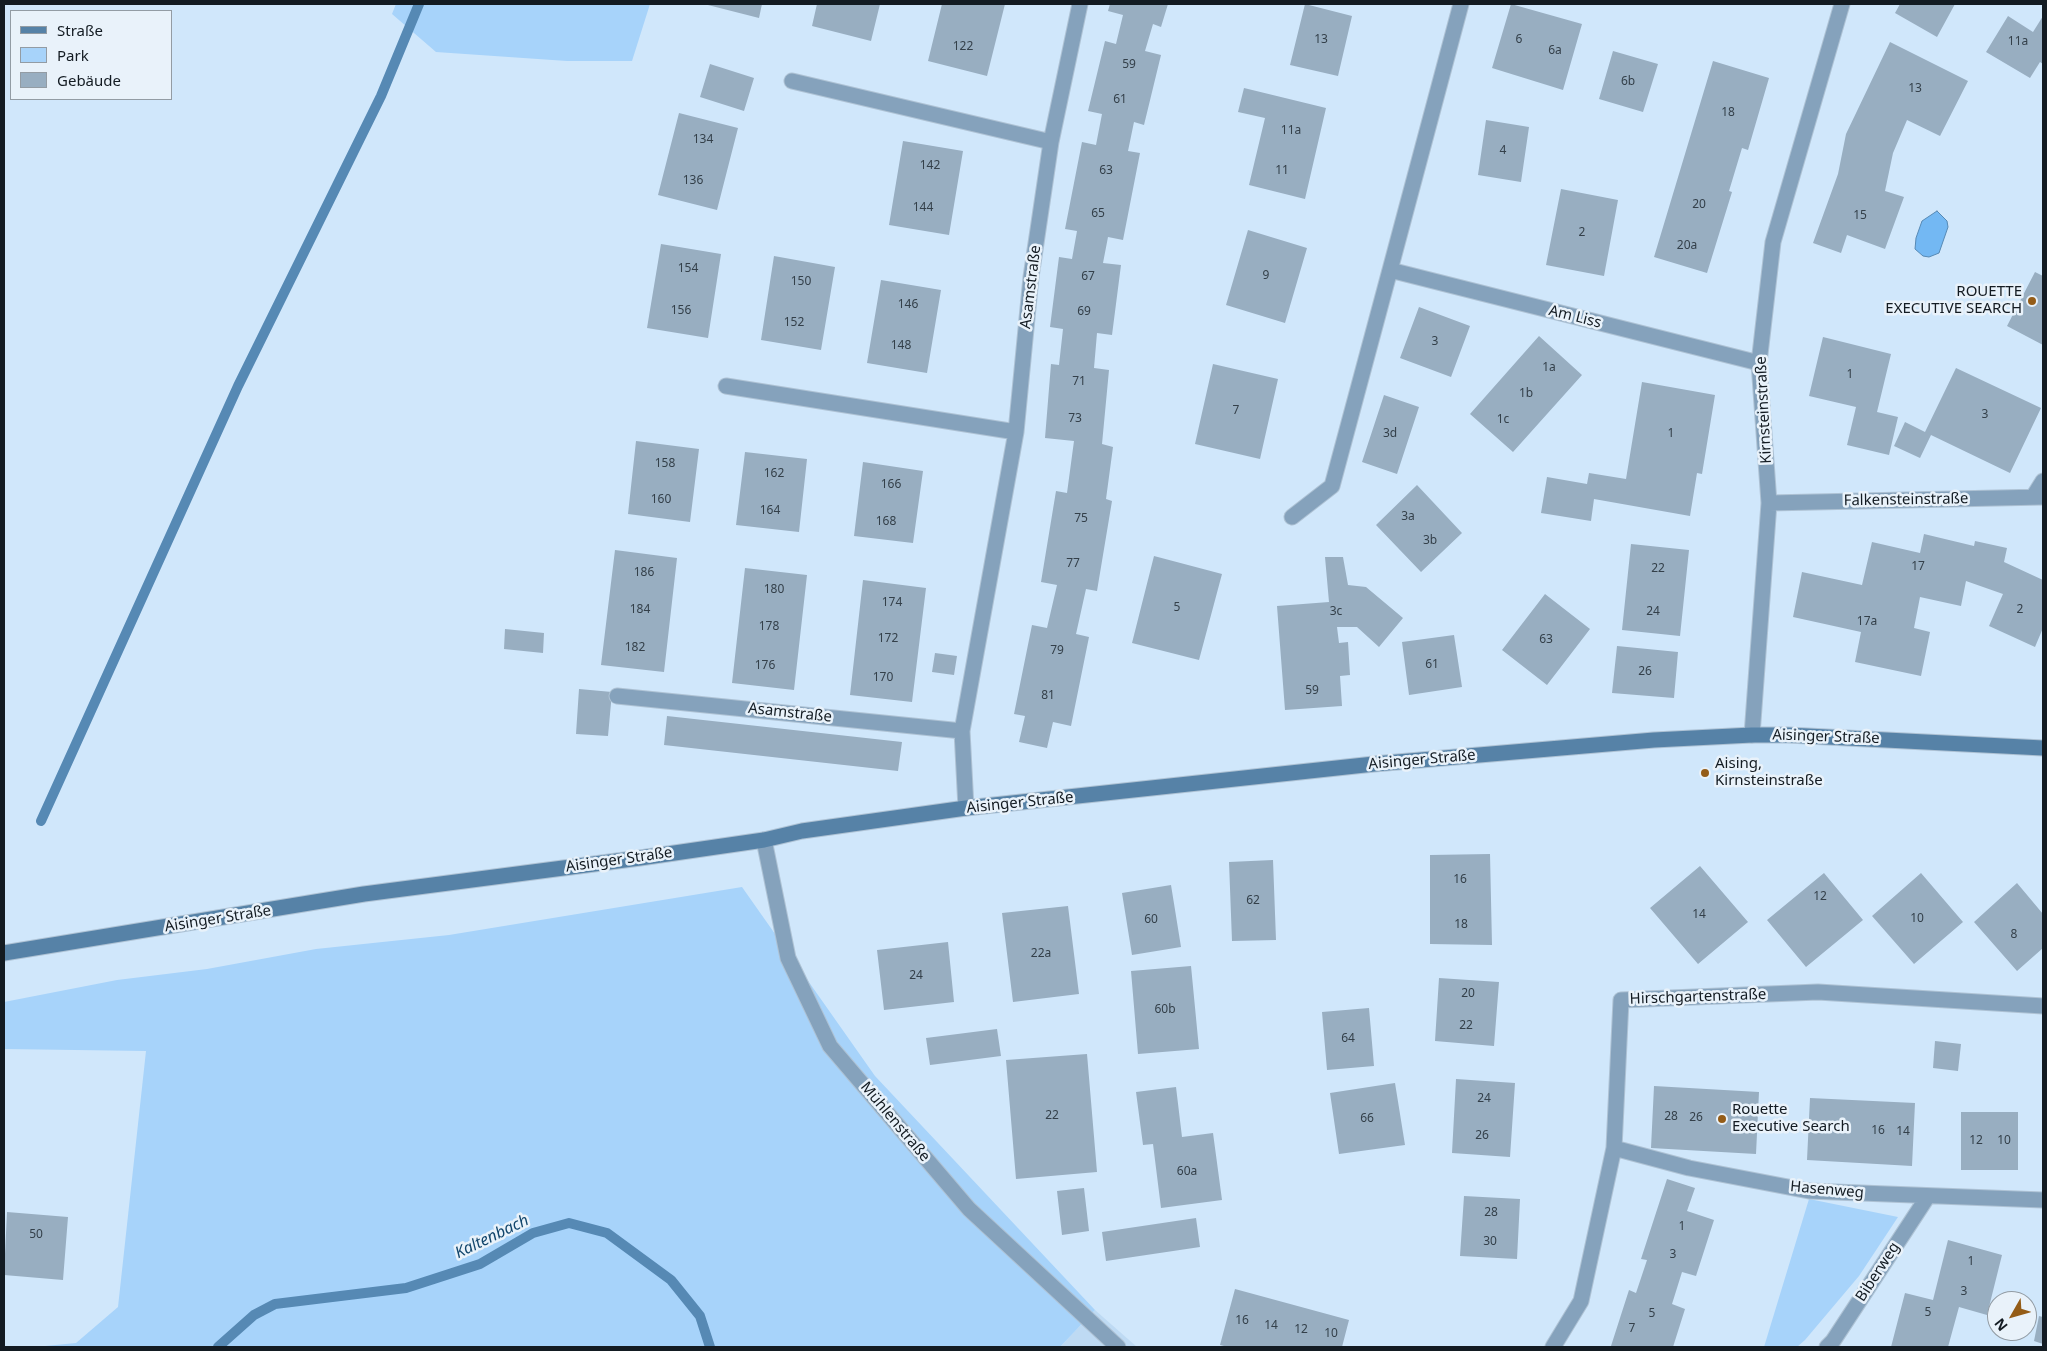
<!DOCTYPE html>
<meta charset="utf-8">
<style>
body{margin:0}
#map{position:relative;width:2047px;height:1351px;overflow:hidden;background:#d0e7fb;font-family:"Noto Sans",sans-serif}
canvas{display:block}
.frame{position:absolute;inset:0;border:5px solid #131b22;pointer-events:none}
.legend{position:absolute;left:10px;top:10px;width:162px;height:90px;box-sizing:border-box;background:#e9f2fa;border:1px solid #939ca4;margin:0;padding:6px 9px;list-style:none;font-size:15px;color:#131b22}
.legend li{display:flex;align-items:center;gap:10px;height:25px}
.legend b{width:25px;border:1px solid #939ca4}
.north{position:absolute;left:1987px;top:1291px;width:50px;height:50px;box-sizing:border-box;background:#e9f2fa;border:1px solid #939ca4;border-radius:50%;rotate:232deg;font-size:14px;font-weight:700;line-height:20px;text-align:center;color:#131b22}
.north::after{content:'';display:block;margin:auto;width:18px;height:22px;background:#945c17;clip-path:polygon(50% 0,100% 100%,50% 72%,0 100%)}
</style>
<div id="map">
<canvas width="2047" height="1351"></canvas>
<div class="frame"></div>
<ul class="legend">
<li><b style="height:6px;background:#5682a7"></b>Straße</li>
<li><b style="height:14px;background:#a7d3fa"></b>Park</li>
<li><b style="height:14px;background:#98aec1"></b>Gebäude</li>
</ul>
<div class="north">N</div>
</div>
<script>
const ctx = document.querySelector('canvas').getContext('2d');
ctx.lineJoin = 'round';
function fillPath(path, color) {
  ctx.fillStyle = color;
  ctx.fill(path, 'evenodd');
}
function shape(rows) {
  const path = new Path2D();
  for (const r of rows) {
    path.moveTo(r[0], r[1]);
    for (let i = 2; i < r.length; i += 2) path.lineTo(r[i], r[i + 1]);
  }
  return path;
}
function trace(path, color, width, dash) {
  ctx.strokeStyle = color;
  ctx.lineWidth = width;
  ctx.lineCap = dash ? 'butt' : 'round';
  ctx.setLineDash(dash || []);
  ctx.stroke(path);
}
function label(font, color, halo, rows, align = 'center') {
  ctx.font = font + ' "Noto Sans",sans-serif';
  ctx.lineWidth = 5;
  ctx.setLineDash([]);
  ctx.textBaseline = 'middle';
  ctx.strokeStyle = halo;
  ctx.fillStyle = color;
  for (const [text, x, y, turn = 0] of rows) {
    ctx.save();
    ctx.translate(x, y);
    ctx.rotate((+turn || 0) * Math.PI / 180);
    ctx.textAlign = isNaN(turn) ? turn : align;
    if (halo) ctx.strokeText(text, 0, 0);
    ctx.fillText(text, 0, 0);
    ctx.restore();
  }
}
fillPath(shape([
 [1095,1310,1137,1347,1060,1347]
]), '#bedaf3');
fillPath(shape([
 [396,4,650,4,632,61,567,61,436,52,392,14],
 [742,887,875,1076,1095,1310,1060,1347,35,1347,76,1343,118,1307,146,1051,4,1049,4,1002,117,980,207,969,316,949,449,935],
 [1809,1199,1898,1217,1859,1276,1805,1340,1797,1347,1764,1347]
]), '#a7d3fa');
const water = shape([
 [1937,211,1947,221,1948,227,1939,253,1929,257,1923,256,1915,249,1916,238,1922,221,1937,211]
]);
fillPath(water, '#73b8f3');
trace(water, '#5689b4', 1);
trace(shape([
 [41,821,238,386,381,96,419,4],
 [218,1347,254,1315,275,1304,406,1288,480,1264,533,1233,569,1223,607,1233,671,1280,700,1316,710,1347]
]), '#5689b4', 10);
fillPath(shape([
 [704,4,762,4,759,18],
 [817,4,880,4,871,41,812,26],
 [942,4,1005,4,987,76,928,61],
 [1110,4,1168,4,1161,27,1153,24,1145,51,1161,55,1144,125,1134,122,1128,151,1140,153,1123,240,1108,237,1103,263,1121,265,1112,335,1097,333,1094,368,1109,370,1102,444,1113,447,1106,499,1112,501,1097,591,1086,589,1076,634,1089,637,1071,726,1053,722,1047,748,1019,742,1025,716,1014,714,1032,625,1047,628,1057,585,1041,582,1056,491,1067,493,1074,441,1045,438,1051,364,1059,365,1063,329,1050,327,1059,257,1072,259,1077,231,1065,229,1082,142,1096,145,1102,114,1088,111,1105,41,1116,44,1123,15,1108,11],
 [1305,4,1352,16,1338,76,1290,65],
 [1511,4,1582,24,1563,90,1492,68],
 [1900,4,1955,4,1937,37,1895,13],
 [2008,16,2033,32,2043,16,2043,64,2040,62,2030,78,1986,52],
 [1890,42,1968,81,1940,136,1907,120,1893,153,1885,191,1904,197,1885,249,1847,235,1841,253,1813,243,1838,174,1846,134],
 [1613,51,1658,64,1643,112,1599,99],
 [1713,61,1769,78,1748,150,1742,148,1729,191,1732,192,1707,273,1654,257],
 [710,64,754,78,744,111,700,97],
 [1244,88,1326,108,1305,199,1249,185,1265,118,1238,112],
 [679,113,738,128,717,210,658,195],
 [1486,120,1529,127,1521,182,1478,175],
 [903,141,963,151,949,235,889,225],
 [1561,189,1618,200,1604,276,1546,265],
 [1248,230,1307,248,1285,323,1226,305],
 [661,244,721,254,708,338,647,328],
 [774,256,835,267,821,350,761,340],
 [2035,272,2043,276,2043,345,2007,326],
 [881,280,941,290,927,373,867,363],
 [1419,307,1470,326,1451,377,1400,358],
 [1539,336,1582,375,1513,452,1470,414],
 [1823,337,1891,354,1877,412,1898,417,1889,455,1847,445,1856,407,1809,396],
 [1213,364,1278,379,1260,459,1195,444],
 [1956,368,2041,408,2010,473,1931,435,1920,458,1894,446,1905,422,1925,432],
 [1642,382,1715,395,1702,474,1697,473,1690,516,1594,499,1591,521,1541,513,1547,477,1587,484,1589,473,1626,479],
 [1384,395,1419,407,1397,474,1362,462],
 [636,441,699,449,690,522,628,514],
 [745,452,807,459,799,532,736,525],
 [863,462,923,471,913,543,854,536],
 [1417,485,1462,533,1421,572,1376,525],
 [1924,534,1974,546,1975,541,2007,548,2004,562,2043,580,2043,628,2035,647,1989,626,2003,594,1966,581,1961,606,1920,597,1914,628,1930,632,1921,676,1855,662,1861,632,1793,617,1802,572,1862,585,1872,542,1920,553],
 [1631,544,1689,550,1680,636,1622,630],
 [615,550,677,558,664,672,601,665],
 [1154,556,1222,574,1199,660,1132,643],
 [1325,557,1343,557,1348,585,1366,587,1403,618,1379,647,1357,627,1337,627,1339,643,1348,642,1350,675,1340,676,1342,706,1285,710,1277,606,1329,602],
 [745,568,807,575,794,690,732,683],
 [863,580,926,588,912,702,850,695],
 [1545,594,1590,629,1547,685,1502,650],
 [505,629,544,633,543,653,504,649],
 [1454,635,1462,687,1409,695,1402,642],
 [1617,646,1678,652,1674,698,1612,693],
 [935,653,957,656,954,675,932,672],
 [579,689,612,692,608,736,576,734],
 [667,716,902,742,898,771,664,745],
 [1490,854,1492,945,1430,944,1430,855],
 [1273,860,1276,940,1232,941,1229,862],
 [1700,866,1748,922,1698,964,1650,908],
 [1824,873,1863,920,1806,967,1767,920],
 [1921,873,1963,922,1914,964,1872,916],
 [2017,883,2043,914,2043,948,2017,971,1974,922],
 [1171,885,1181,947,1132,955,1122,893],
 [1068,906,1079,994,1013,1002,1002,913],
 [948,942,954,1002,884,1010,877,950],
 [1191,966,1199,1049,1138,1054,1131,971],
 [1439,978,1499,982,1494,1046,1435,1041],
 [1369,1008,1374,1066,1327,1070,1322,1012],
 [997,1029,1001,1056,930,1065,926,1038],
 [1935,1041,1961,1044,1958,1071,1933,1068],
 [1087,1054,1097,1172,1016,1179,1006,1060],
 [1456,1079,1515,1083,1510,1157,1452,1153],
 [1395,1083,1405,1145,1339,1154,1330,1093],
 [1654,1086,1759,1092,1756,1154,1651,1148],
 [1176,1087,1182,1137,1213,1133,1222,1200,1161,1208,1153,1144,1143,1145,1136,1092],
 [1810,1098,1915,1103,1912,1166,1807,1160],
 [1961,1112,2018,1112,2018,1170,1961,1170],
 [1667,1179,1695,1188,1687,1211,1714,1220,1696,1276,1682,1272,1672,1304,1685,1309,1673,1347,1611,1346,1629,1290,1636,1293,1647,1260,1641,1259],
 [1084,1188,1089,1231,1062,1235,1057,1191],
 [1464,1196,1520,1199,1517,1259,1460,1256],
 [7,1212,68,1217,63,1280,4,1275],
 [1196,1218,1200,1247,1106,1261,1102,1232],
 [1948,1240,2002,1255,1987,1315,1959,1307,1948,1347,1891,1347,1905,1293,1933,1300],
 [1235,1289,1349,1320,1342,1347,1228,1347,1220,1345],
 [2039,1316,2043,1317,2043,1344,2034,1341]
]), '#98aec1');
const minor = shape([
 [1461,4,1390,270,1759,363],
 [792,81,1051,142],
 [726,386,1016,432],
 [2033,497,2043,481],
 [1769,503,2043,497],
 [1292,517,1332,486,1390,270],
 [617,696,962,731],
 [1752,735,1769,503,1759,363,1773,242,1842,4],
 [966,808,962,731,1016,432,1031,277,1051,142,1080,4],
 [764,840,788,958,830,1046,969,1209,1118,1347],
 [1614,1148,1689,1168,1809,1191,2043,1200],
 [1553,1347,1581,1301,1614,1148,1621,1000,1818,992,2043,1006],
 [1827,1347,1833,1341,1928,1196]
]);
const secondary = shape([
 [4,953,364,894,640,858,764,840,802,831,966,808,1374,764,1654,740,1752,735,1788,735,2043,748]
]);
trace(minor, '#aec2d4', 17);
trace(secondary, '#aec2d4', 17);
trace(minor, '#85a2bc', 15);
trace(secondary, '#5682a7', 15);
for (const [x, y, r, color] of [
 [2032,301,5,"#945c17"],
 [1705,773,5,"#945c17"],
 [1722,1119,5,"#945c17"]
]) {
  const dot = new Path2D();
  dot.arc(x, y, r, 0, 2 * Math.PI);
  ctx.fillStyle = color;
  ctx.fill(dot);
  trace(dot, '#e9f2fa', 2);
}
label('12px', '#34404a', null, [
 ["13",1321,40],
 ["6",1519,40],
 ["11a",2018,42],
 ["122",963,47],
 ["6a",1555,51],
 ["59",1129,65],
 ["6b",1628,82],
 ["13",1915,89],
 ["61",1120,100],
 ["18",1728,113],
 ["11a",1291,131],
 ["134",703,140],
 ["4",1503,151],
 ["142",930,166],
 ["63",1106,171],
 ["11",1282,171],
 ["136",693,181],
 ["20",1699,205],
 ["144",923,208],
 ["65",1098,214],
 ["15",1860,216],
 ["2",1582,233],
 ["20a",1687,246],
 ["154",688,269],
 ["9",1266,276],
 ["67",1088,277],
 ["150",801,282],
 ["146",908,305],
 ["156",681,311],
 ["69",1084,312],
 ["152",794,323],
 ["3",1435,342],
 ["148",901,346],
 ["1a",1549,368],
 ["1",1850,375],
 ["71",1079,382],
 ["1b",1526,394],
 ["7",1236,411],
 ["3",1985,415],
 ["73",1075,419],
 ["1c",1503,420],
 ["3d",1390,434],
 ["1",1671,434],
 ["158",665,464],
 ["162",774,474],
 ["166",891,485],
 ["160",661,500],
 ["164",770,511],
 ["3a",1408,517],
 ["75",1081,519],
 ["168",886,522],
 ["3b",1430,541],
 ["77",1073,564],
 ["17",1918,567],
 ["22",1658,569],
 ["186",644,573],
 ["180",774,590],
 ["174",892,603],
 ["5",1177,608],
 ["184",640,610],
 ["2",2020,610],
 ["3c",1336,612],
 ["24",1653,612],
 ["17a",1867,622],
 ["178",769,627],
 ["172",888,639],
 ["63",1546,640],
 ["182",635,648],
 ["79",1057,651],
 ["61",1432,665],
 ["176",765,666],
 ["26",1645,672],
 ["170",883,678],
 ["59",1312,691],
 ["81",1048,696],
 ["16",1460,880],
 ["12",1820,897],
 ["62",1253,901],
 ["14",1699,915],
 ["10",1917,919],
 ["60",1151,920],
 ["18",1461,925],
 ["8",2014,935],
 ["22a",1041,954],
 ["24",916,976],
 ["20",1468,994],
 ["60b",1165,1010],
 ["22",1466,1026],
 ["64",1348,1039],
 ["24",1484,1099],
 ["22",1052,1116],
 ["28",1671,1117],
 ["26",1696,1118],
 ["66",1367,1119],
 ["16",1878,1131],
 ["14",1903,1132],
 ["26",1482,1136],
 ["12",1976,1141],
 ["10",2004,1141],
 ["60a",1187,1172],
 ["28",1491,1213],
 ["1",1682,1227],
 ["50",36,1235],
 ["30",1490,1242],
 ["3",1673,1255],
 ["1",1971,1262],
 ["3",1964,1292],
 ["5",1928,1313],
 ["5",1652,1314],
 ["16",1242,1321],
 ["14",1271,1326],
 ["7",1632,1329],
 ["12",1301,1330],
 ["10",1331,1334]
]);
label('15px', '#131b22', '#e9f2fa', [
 ["Asamstraße",1031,287,-83],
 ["Am Liss",1575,317,14],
 ["Kirnsteinstraße",1764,410,-93],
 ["Falkensteinstraße",1906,500,-1],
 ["Asamstraße",790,713,6],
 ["Aisinger Straße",1826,737,2],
 ["Aisinger Straße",1422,760,-5],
 ["Aisinger Straße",1020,803,-6],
 ["Aisinger Straße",619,860,-8],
 ["Aisinger Straße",218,919,-9],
 ["Hirschgartenstraße",1698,997,-2],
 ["Mühlenstraße",895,1122,50],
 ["Hasenweg",1827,1190,5],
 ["Biberweg",1878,1272,-57]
]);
label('15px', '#131b22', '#e9f2fa', [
 ["ROUETTE",2022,292,"right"],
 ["EXECUTIVE SEARCH",2022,309,"right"],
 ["Aising,",1715,764],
 ["Kirnsteinstraße",1715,781],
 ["Rouette",1732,1110],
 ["Executive Search",1732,1127]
], 'left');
label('italic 16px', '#12466c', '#e9f2fa', [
 ["Kaltenbach",492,1237,-26]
]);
</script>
